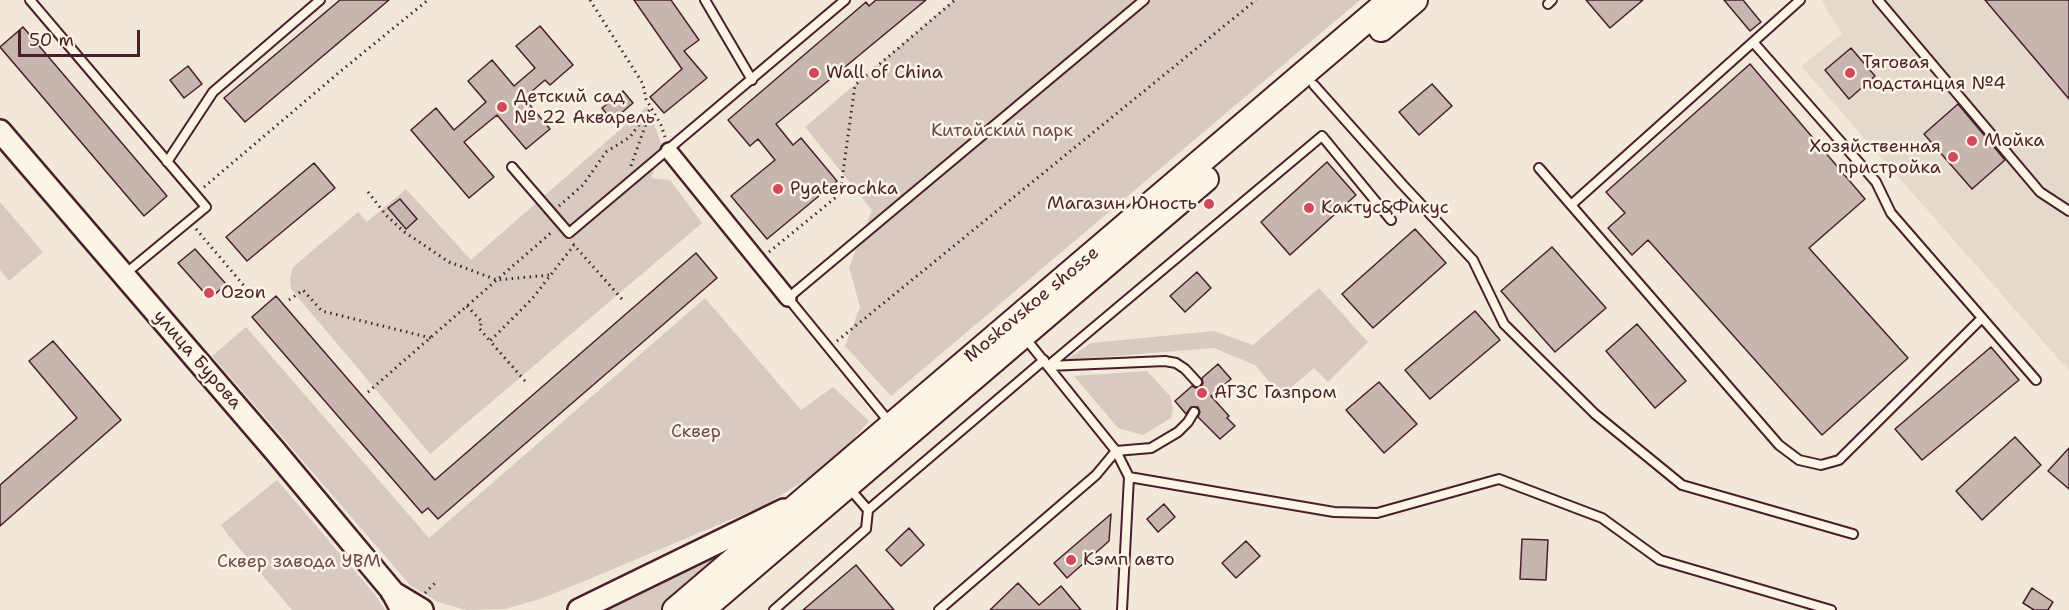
<!DOCTYPE html>
<meta charset="utf-8">
<style>
body{margin:0}
#map{position:relative;width:2069px;height:610px;overflow:hidden;background:#f1e8da;font-family:"Shantell Sans",sans-serif}
canvas{display:block}
.scale{position:absolute;left:18px;top:30px;width:122px;height:27px;box-sizing:border-box;border:3px solid #4a1f2b;border-top:0;padding-left:8px;font-size:18px;line-height:21px;white-space:nowrap;color:#4a1f2b;-webkit-text-stroke:4px #fcf5e5;paint-order:stroke}
</style>
<div id="map">
<canvas width="2069" height="610"></canvas>
<div class="scale">50 m</div>
</div>
<script>
const ctx = document.querySelector('canvas').getContext('2d');
ctx.lineJoin = 'round';
function fillPath(path, color) {
  ctx.fillStyle = color;
  ctx.fill(path, 'evenodd');
}
function shape(rows) {
  const path = new Path2D();
  for (const r of rows) {
    path.moveTo(r[0], r[1]);
    for (let i = 2; i < r.length; i += 2) path.lineTo(r[i], r[i + 1]);
  }
  return path;
}
function trace(path, color, width, dash) {
  ctx.strokeStyle = color;
  ctx.lineWidth = width;
  ctx.lineCap = dash ? 'butt' : 'round';
  ctx.setLineDash(dash || []);
  ctx.stroke(path);
}
function label(font, color, halo, rows, align = 'center') {
  ctx.font = font + ' "Shantell Sans",sans-serif';
  ctx.lineWidth = 5;
  ctx.setLineDash([]);
  ctx.textBaseline = 'middle';
  ctx.strokeStyle = halo;
  ctx.fillStyle = color;
  for (const [text, x, y, turn = 0] of rows) {
    ctx.save();
    ctx.translate(x, y);
    ctx.rotate((+turn || 0) * Math.PI / 180);
    ctx.textAlign = isNaN(turn) ? turn : align;
    if (halo) ctx.strokeText(text, 0, 0);
    ctx.fillText(text, 0, 0);
    ctx.restore();
  }
}
fillPath(shape([
 [1821,0,2069,0,2069,371,1801,66,1842,34]
]), '#e4d9cd');
fillPath(shape([
 [954,0,1360,0,891,396,845,346,860,307,849,267,872,210,805,127],
 [647,106,663,148,651,178,670,180,702,223,430,454,291,289,290,279,293,267,358,212,367,222,406,189,471,260],
 [0,202,43,252,9,281,0,270],
 [1319,288,1368,342,1328,382,1314,368,1281,396,1255,365,1214,348,1066,360,1091,343,1214,331,1253,345],
 [705,298,801,410,833,387,869,421,847,447,810,477,765,505,580,583,540,599,505,609,466,610,438,602,410,585,212,356,246,327,429,538],
 [1147,371,1170,396,1173,409,1171,418,1143,435,1118,428,1074,376],
 [277,480,376,596,385,610,292,610,228,535,221,525],
 [745,538,663,610,597,610]
]), '#d8cac0');
const building = shape([
 [340,0,389,0,245,122,224,98,340,0],
 [634,0,671,0,699,40,684,51,707,78,664,113,650,97,682,69,634,0],
 [876,0,926,0,776,124,793,145,801,138,837,181,767,239,731,196,775,160,758,139,750,146,728,120,866,2,869,6,876,0],
 [1586,0,1643,0,1610,28,1586,0],
 [1724,0,1743,0,1761,22,1750,31,1724,0],
 [1985,0,2069,0,2069,99,1985,0],
 [540,26,573,65,550,85,545,80,524,98,550,129,526,149,497,115,464,142,494,177,469,198,411,130,436,108,454,130,486,102,468,81,492,60,514,86,535,68,516,46,540,26],
 [23,27,167,196,144,216,0,47,23,27],
 [1851,48,1875,76,1849,99,1825,70,1851,48],
 [1750,64,1865,199,1809,248,1908,358,1822,435,1648,240,1632,255,1608,228,1625,213,1606,192,1750,64],
 [188,66,202,84,184,98,170,80,188,66],
 [1432,84,1452,106,1419,135,1399,112,1432,84],
 [623,91,633,103,612,121,602,108,623,91],
 [1958,104,2005,160,1972,189,1924,134,1958,104],
 [1327,162,1356,195,1290,255,1261,222,1327,162],
 [314,163,335,188,247,261,226,237,314,163],
 [400,199,417,219,406,229,388,208,400,199],
 [1415,229,1446,263,1373,328,1342,294,1415,229],
 [1552,247,1606,308,1555,352,1501,291,1552,247],
 [195,249,226,284,210,299,178,263,195,249],
 [696,253,717,278,438,519,428,508,422,513,252,317,276,296,435,480,696,253],
 [1197,272,1211,288,1185,312,1170,296,1197,272],
 [1475,311,1500,340,1430,399,1405,370,1475,311],
 [1637,324,1686,381,1655,408,1606,351,1637,324],
 [53,341,121,420,0,526,0,485,77,418,29,361,53,341],
 [1991,347,2019,380,1922,460,1895,429,1991,347],
 [1218,364,1231,379,1211,396,1229,416,1227,418,1235,426,1220,439,1198,417,1200,412,1198,407,1191,407,1186,414,1175,401,1192,386,1196,388,1201,387,1203,383,1202,378,1218,364],
 [1379,382,1417,424,1384,453,1346,410,1379,382],
 [2015,437,2041,465,1982,520,1956,491,2015,437],
 [2069,448,2069,489,2048,471,2069,448],
 [1164,504,1175,517,1158,532,1147,519,1164,504],
 [1111,514,1109,541,1067,578,1054,563,1111,514],
 [909,528,924,545,901,566,886,550,909,528],
 [1522,539,1548,540,1546,580,1520,579,1522,539],
 [1246,541,1260,556,1236,578,1222,563,1246,541],
 [856,565,894,610,803,610,856,565],
 [1018,583,1039,605,1061,586,1081,610,990,610,1018,583],
 [2032,588,2053,602,2048,610,2034,610,2023,603,2032,588]
]);
fillPath(building, '#c7b6af');
trace(building, '#4a1f2b', 1.5);
const service = shape([
 [30,0,206,207,125,274],
 [705,0,752,80],
 [1878,0,2040,192,2069,211],
 [1548,4,1552,0],
 [1753,42,1876,182,1891,213,2036,380],
 [1314,85,1402,184,1473,260,1504,324,1595,414,1682,485,1853,534],
 [167,162,213,92,320,0],
 [512,167,569,233,845,0],
 [1539,168,1571,205,1800,0],
 [1571,205,1779,445,1799,460,1821,465,1839,460,1982,318],
 [1048,366,1322,136,1391,220],
 [1048,366,1165,361,1176,363,1185,369,1197,382],
 [890,423,788,298,1144,0],
 [1129,477,1334,512,1377,513,1499,479,1602,518,1660,560,1831,610],
 [868,510,1044,360],
 [774,610,866,529,868,510,850,489],
 [939,610,1096,475,1116,451,1026,339],
 [1122,610,1129,477,1116,451,1151,448,1178,432,1188,422,1194,412]
]);
const minor = shape([
 [669,151,788,298]
]);
const secondary = shape([
 [0,131,275,451,392,591,402,610],
 [392,592,422,610],
 [579,610,784,510]
]);
const primary = shape([
 [1381,29,1415,0],
 [675,610,1390,0],
 [702,610,1206,179]
]);
trace(service, '#4a1f2b', 12);
trace(minor, '#4a1f2b', 20);
trace(secondary, '#4a1f2b', 26);
trace(primary, '#4a1f2b', 28);
trace(shape([
 [590,0,643,84,646,99,661,125,665,137],
 [631,166,650,112],
 [204,187,342,70,428,0],
 [368,192,386,215,403,231,449,262,497,280,550,275],
 [559,206,583,185,606,152,630,137,651,108],
 [196,229,251,294],
 [573,244,622,299],
 [769,252,840,194,855,85,955,0],
 [289,300,303,290,322,311,431,338],
 [467,306,482,322,479,328,490,341],
 [837,341,1256,0],
 [525,381,490,341,532,299,574,245],
 [368,392,553,231],
 [425,593,437,581]
]), '#4a1f2b', 3, [1.5, 4.5]);
trace(service, '#fcf5e5', 8);
trace(minor, '#fcf5e5', 15);
trace(secondary, '#fcf5e5', 21);
trace(primary, '#fcf5e5', 24);
for (const [x, y, r, color] of [
 [814,73,6,"#d1495b"],
 [1850,73,6,"#d1495b"],
 [502,107,6,"#d1495b"],
 [1972,141,6,"#d1495b"],
 [1953,157,6,"#d1495b"],
 [778,189,6,"#d1495b"],
 [1209,204,6,"#d1495b"],
 [1309,208,6,"#d1495b"],
 [209,293,6,"#d1495b"],
 [1202,393,6,"#d1495b"],
 [1071,560,6,"#d1495b"]
]) {
  const dot = new Path2D();
  dot.arc(x, y, r, 0, 2 * Math.PI);
  ctx.fillStyle = color;
  ctx.fill(dot);
  trace(dot, '#fcf5e5', 2);
}
label('18px', '#4a1f2b', '#fcf5e5', [
 ["Тяговая",1862,63],
 ["подстанция №4",1862,84],
 ["Wall of China",826,73],
 ["Детский сад",514,97],
 ["№ 22 Акварель",514,118],
 ["Мойка",1984,141],
 ["Хозяйственная",1941,147,"right"],
 ["пристройка",1941,168,"right"],
 ["Pyaterochka",790,189],
 ["Магазин Юность",1197,204,"right"],
 ["Кактус&Фикус",1321,208],
 ["Ozon",221,293],
 ["АГЗС Газпром",1214,393],
 ["Кэмп авто",1083,560]
], 'left');
label('18px', '#6e4a50', '#fcf5e5', [
 ["Китайский парк",1002,131],
 ["Сквер",696,432],
 ["Сквер завода УВМ",299,562]
]);
label('18px', '#4a1f2b', '#fcf5e5', [
 ["Moskovskoe shosse",1032,305,-40],
 ["улица Бурова",197,360,49]
]);
</script>
